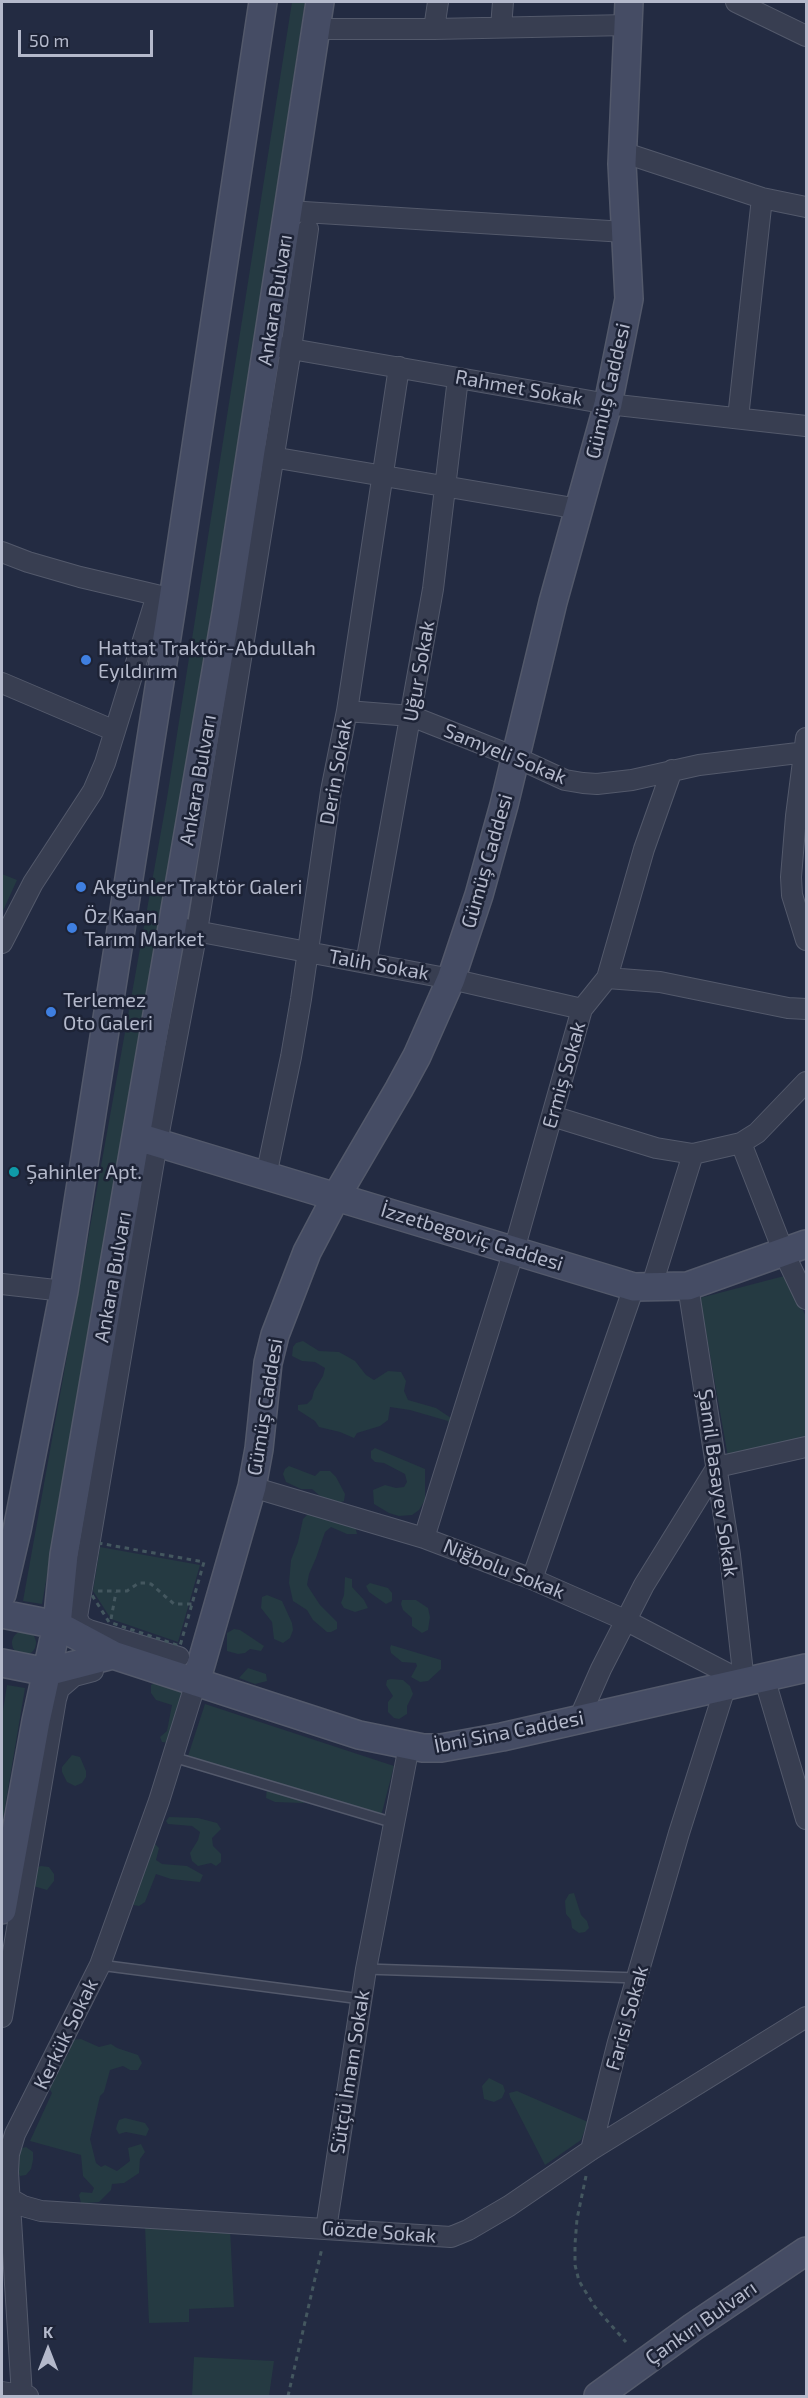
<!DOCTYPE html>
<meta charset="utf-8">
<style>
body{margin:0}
#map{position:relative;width:808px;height:2398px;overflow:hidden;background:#232b42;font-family:"Exo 2",sans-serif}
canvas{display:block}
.frame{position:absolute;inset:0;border:3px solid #b4b9cb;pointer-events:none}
.north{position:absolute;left:18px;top:2320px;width:60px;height:60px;-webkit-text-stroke:4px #1d2336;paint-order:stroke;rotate:0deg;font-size:16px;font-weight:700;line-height:24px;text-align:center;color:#b4b9cb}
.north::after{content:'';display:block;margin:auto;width:21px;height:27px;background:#b4b9cb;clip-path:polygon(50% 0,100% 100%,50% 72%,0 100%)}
.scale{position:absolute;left:18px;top:30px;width:135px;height:27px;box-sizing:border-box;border:3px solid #b4b9cb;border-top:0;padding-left:8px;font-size:18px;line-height:21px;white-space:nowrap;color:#b4b9cb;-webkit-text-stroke:4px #1d2336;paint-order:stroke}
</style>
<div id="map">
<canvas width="808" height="2398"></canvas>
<div class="frame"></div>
<div class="north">K</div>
<div class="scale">50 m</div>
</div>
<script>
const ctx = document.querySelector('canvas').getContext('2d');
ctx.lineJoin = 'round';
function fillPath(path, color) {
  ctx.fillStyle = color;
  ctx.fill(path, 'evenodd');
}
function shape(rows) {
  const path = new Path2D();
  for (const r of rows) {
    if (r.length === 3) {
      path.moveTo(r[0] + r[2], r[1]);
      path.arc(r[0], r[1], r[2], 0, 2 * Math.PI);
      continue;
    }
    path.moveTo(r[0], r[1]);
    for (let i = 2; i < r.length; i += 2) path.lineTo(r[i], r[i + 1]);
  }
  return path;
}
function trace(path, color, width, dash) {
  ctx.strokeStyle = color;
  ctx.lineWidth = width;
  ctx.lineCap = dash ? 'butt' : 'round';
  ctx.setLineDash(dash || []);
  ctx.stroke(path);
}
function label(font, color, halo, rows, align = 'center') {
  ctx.font = font + ' "Exo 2",sans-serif';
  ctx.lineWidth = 5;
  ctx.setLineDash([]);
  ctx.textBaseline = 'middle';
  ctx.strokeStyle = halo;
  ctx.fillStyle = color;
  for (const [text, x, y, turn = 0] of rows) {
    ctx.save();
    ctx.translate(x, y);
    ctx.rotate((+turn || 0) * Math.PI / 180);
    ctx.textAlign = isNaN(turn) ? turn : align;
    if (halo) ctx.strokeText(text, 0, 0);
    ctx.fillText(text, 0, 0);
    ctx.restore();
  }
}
fillPath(shape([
 [292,2,305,2,253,348,182,798,42,1604,23,1601,167,798],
 [2,874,17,880,2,913],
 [788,1275,806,1317,806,1436,728,1457,700,1298],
 [303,1341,319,1351,339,1352,348,1357,355,1361,366,1375,374,1380,388,1371,401,1372,406,1381,404,1391,408,1400,436,1408,454,1420,446,1448,443,1443,450,1427,448,1421,410,1410,390,1407,388,1420,380,1426,357,1433,354,1438,340,1432,319,1427,315,1421,298,1410,298,1405,307,1404,312,1399,314,1391,323,1376,325,1368,315,1362,302,1361,292,1356,293,1347,296,1343],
 [375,1448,425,1469,425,1500,419,1510,412,1515,399,1516,389,1513,374,1504,373,1490,385,1485,396,1488,404,1487,407,1482,405,1474,384,1463,375,1462,371,1458,371,1451],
 [289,1466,315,1476,320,1471,330,1471,336,1477,345,1494,344,1501,336,1504,326,1501,312,1489,301,1489,286,1482,283,1474,285,1469],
 [309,1513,355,1526,357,1534,347,1534,331,1527,325,1532,316,1558,309,1574,307,1585,320,1605,337,1622,337,1629,331,1632,327,1632,313,1620,307,1610,293,1601,289,1583,291,1560,298,1542,303,1519],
 [100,1547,200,1565,178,1642,111,1619,93,1591],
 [345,1577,352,1579,352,1587,364,1600,368,1608,355,1612,344,1608,341,1603,344,1595],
 [370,1583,388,1588,392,1593,392,1601,386,1604,369,1592,366,1586],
 [267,1595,282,1601,292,1623,293,1630,290,1638,283,1643,274,1639,272,1622,261,1608,262,1597],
 [402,1600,416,1600,428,1608,430,1617,428,1630,422,1633,412,1626,412,1618,403,1610,401,1604],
 [234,1629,240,1630,264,1646,261,1651,250,1649,245,1653,238,1654,227,1651,227,1633],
 [24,1643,12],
 [391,1645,441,1660,441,1669,428,1681,420,1682,411,1677,417,1666,416,1663,402,1662,391,1653,390,1648],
 [248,1668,266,1674,267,1681,255,1684,239,1678],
 [391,1679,403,1680,410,1686,413,1694,407,1706,407,1714,399,1719,394,1718,388,1712,388,1702,393,1696,386,1685,387,1680],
 [161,1680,184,1692,169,1743,162,1742,160,1737,167,1731,172,1705,156,1700,151,1693,151,1685],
 [7,1685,25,1688,2,1825,2,1717],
 [205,1704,394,1766,381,1816,306,1796,304,1803,275,1802,266,1798,267,1787,187,1759],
 [72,1755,80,1757,86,1771,86,1777,82,1783,75,1786,67,1782,62,1772,62,1767],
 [169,1817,198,1818,217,1823,221,1829,212,1838,213,1846,221,1854,221,1862,216,1866,211,1863,198,1866,192,1861,190,1853,198,1840,200,1832,192,1826,168,1824,166,1821],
 [153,1842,159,1848,156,1860,162,1864,187,1866,203,1875,200,1882,171,1879,156,1874,145,1902,139,1906,133,1905,130,1902],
 [41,1866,49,1867,54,1874,54,1881,47,1890,30,1885,35,1868],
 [574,1893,581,1915,587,1921,589,1928,585,1932,579,1933,572,1928,571,1920,566,1914,565,1901,569,1894],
 [81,2039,99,2047,111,2044,117,2048,138,2055,142,2063,138,2070,130,2070,123,2066,110,2070,104,2092,100,2096,90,2139,96,2163,101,2167,105,2165,117,2171,130,2161,128,2148,141,2144,145,2152,140,2159,139,2173,124,2183,112,2184,111,2190,99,2202,88,2203,81,2203,79,2195,81,2192,92,2193,94,2188,83,2176,81,2155,30,2141,52,2093,49,2088,62,2061,69,2053,66,2048,68,2040],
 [489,2078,503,2085,505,2091,502,2098,494,2102,484,2099,482,2086],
 [517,2091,588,2122,581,2140,545,2165,510,2097,509,2093],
 [125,2118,145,2123,149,2129,146,2136,126,2132,119,2134,116,2129,117,2125,119,2120],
 [26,2147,33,2152,33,2160,31,2169,26,2175,20,2176,15,2166,19,2149],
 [145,2226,230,2229,234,2307,189,2309,189,2322,149,2323],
 [194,2357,274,2361,269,2396,192,2396]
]), '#253a42');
const lane = shape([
 [173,1757,394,1823],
 [100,1965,361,1999],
 [366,1969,638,1978]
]);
const street = shape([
 [736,2,806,36],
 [501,27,503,2],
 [316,29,434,29,628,25],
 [434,29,438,2],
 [622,152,762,198,806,207],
 [288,211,625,232],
 [280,347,608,404,806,426],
 [738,418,762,198],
 [260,455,579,509],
 [2,552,28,562,80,577,169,598],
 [2,683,115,731],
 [347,711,411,716,515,757,565,780,583,783,597,784,632,780,699,765,806,752],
 [806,738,796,816,791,877,792,895,806,940],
 [185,929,451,979,582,1009],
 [2,943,33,883,93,791,105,763,157,595],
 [366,963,433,589,458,378],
 [607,978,660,982,788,1008,806,1009],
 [552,1116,656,1148,693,1154,741,1143,757,1133,806,1082],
 [741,1143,784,1253,806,1299],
 [266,1176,291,1057,301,999,331,791,347,711,399,367],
 [2,1284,64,1291],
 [688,1286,730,1555,744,1682],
 [651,1288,693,1154],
 [252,1487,424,1538,532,1579,625,1620,744,1682],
 [424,1538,514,1250,582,1009,607,978,644,849,672,770],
 [532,1579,634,1287],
 [179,1657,89,1630,81,1626,77,1617,157,1143,197,931,291,349,308,229],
 [764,1677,806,1819],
 [579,1719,601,1669,644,1585,717,1467,806,1447],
 [2,2017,56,1699,59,1689,66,1683,74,1676,93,1671],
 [591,2150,618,2042,679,1833,726,1685],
 [2,2194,23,2206,41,2211,451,2237,468,2230,509,2206,591,2150,806,2017],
 [326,2229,366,1969,409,1746],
 [2,2392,28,2396],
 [22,2396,8,2172,9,2154,15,2134,100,1965,159,1801,196,1682]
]);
const secondary = shape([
 [138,1137,634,1287,688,1286,806,1244],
 [2,1594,17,1530,64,1291,173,599,263,2],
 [2,1614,57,1625,113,1655,359,1735,423,1748,441,1748,502,1737,806,1668],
 [2,1663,47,1672,113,1655],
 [196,1682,252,1487,259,1449,268,1363,275,1335,307,1252,337,1195,399,1089,417,1056,451,979,479,895,504,805,553,602,608,404,629,299,622,164,629,2],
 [2,1910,36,1721,57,1625,64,1555,226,613,320,2],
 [598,2396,693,2327,806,2251]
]);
trace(lane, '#53596b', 12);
trace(street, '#53596b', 22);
trace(secondary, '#53596b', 30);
trace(shape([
 [98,1543,204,1562,180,1646,109,1622,90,1592,98,1543],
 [98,1591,127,1591,139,1583,146,1583,151,1584,174,1604,192,1604],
 [111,1619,116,1592],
 [586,2176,577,2219,575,2244,575,2265,579,2281,595,2307,626,2342],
 [288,2396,322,2248]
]), '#44575f', 3, [4.5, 4.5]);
trace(lane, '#383e51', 9);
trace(street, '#383e51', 20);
trace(secondary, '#454c64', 27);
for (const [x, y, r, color] of [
 [86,660,6,"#3f7fe0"],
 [81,887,6,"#3f7fe0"],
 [72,928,6,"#3f7fe0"],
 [51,1012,6,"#3f7fe0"],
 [14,1172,6,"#0f9aa8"]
]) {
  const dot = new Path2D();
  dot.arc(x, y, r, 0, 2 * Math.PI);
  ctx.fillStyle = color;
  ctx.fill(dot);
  trace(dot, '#1d2336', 2);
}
label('20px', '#b4b9cb', '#1d2336', [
 ["Ankara Bulvarı",275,300,-81],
 ["Rahmet Sokak",519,388,10],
 ["Gümüş Caddesi",608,391,-77],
 ["Uğur Sokak",419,671,-80],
 ["Samyeli Sokak",505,754,22],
 ["Derin Sokak",336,772,-80],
 ["Ankara Bulvarı",198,780,-80],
 ["Gümüş Caddesi",487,861,-74],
 ["Talih Sokak",379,965,10],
 ["Ermiş Sokak",564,1075,-74],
 ["İzzetbegoviç Caddesi",472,1237,17],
 ["Ankara Bulvarı",113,1277,-80],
 ["Gümüş Caddesi",265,1407,-81],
 ["Şamil Basayev Sokak",718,1483,82],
 ["Niğbolu Sokak",504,1569,22],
 ["İbni Sina Caddesi",509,1732,-11],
 ["Farisi Sokak",627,2018,-74],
 ["Kerkük Sokak",66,2034,-64],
 ["Sütçü İmam Sokak",350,2072,-81],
 ["Gözde Sokak",379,2232,4],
 ["Çankırı Bulvarı",701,2323,-35]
]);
label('20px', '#b4b9cb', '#1d2336', [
 ["Hattat Traktör-Abdullah",98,648],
 ["Eyıldırım",98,671],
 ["Akgünler Traktör Galeri",93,887],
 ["Öz Kaan",84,916],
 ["Tarım Market",84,939],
 ["Terlemez",63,1000],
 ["Oto Galeri",63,1023],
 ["Şahinler Apt.",26,1172]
], 'left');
</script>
